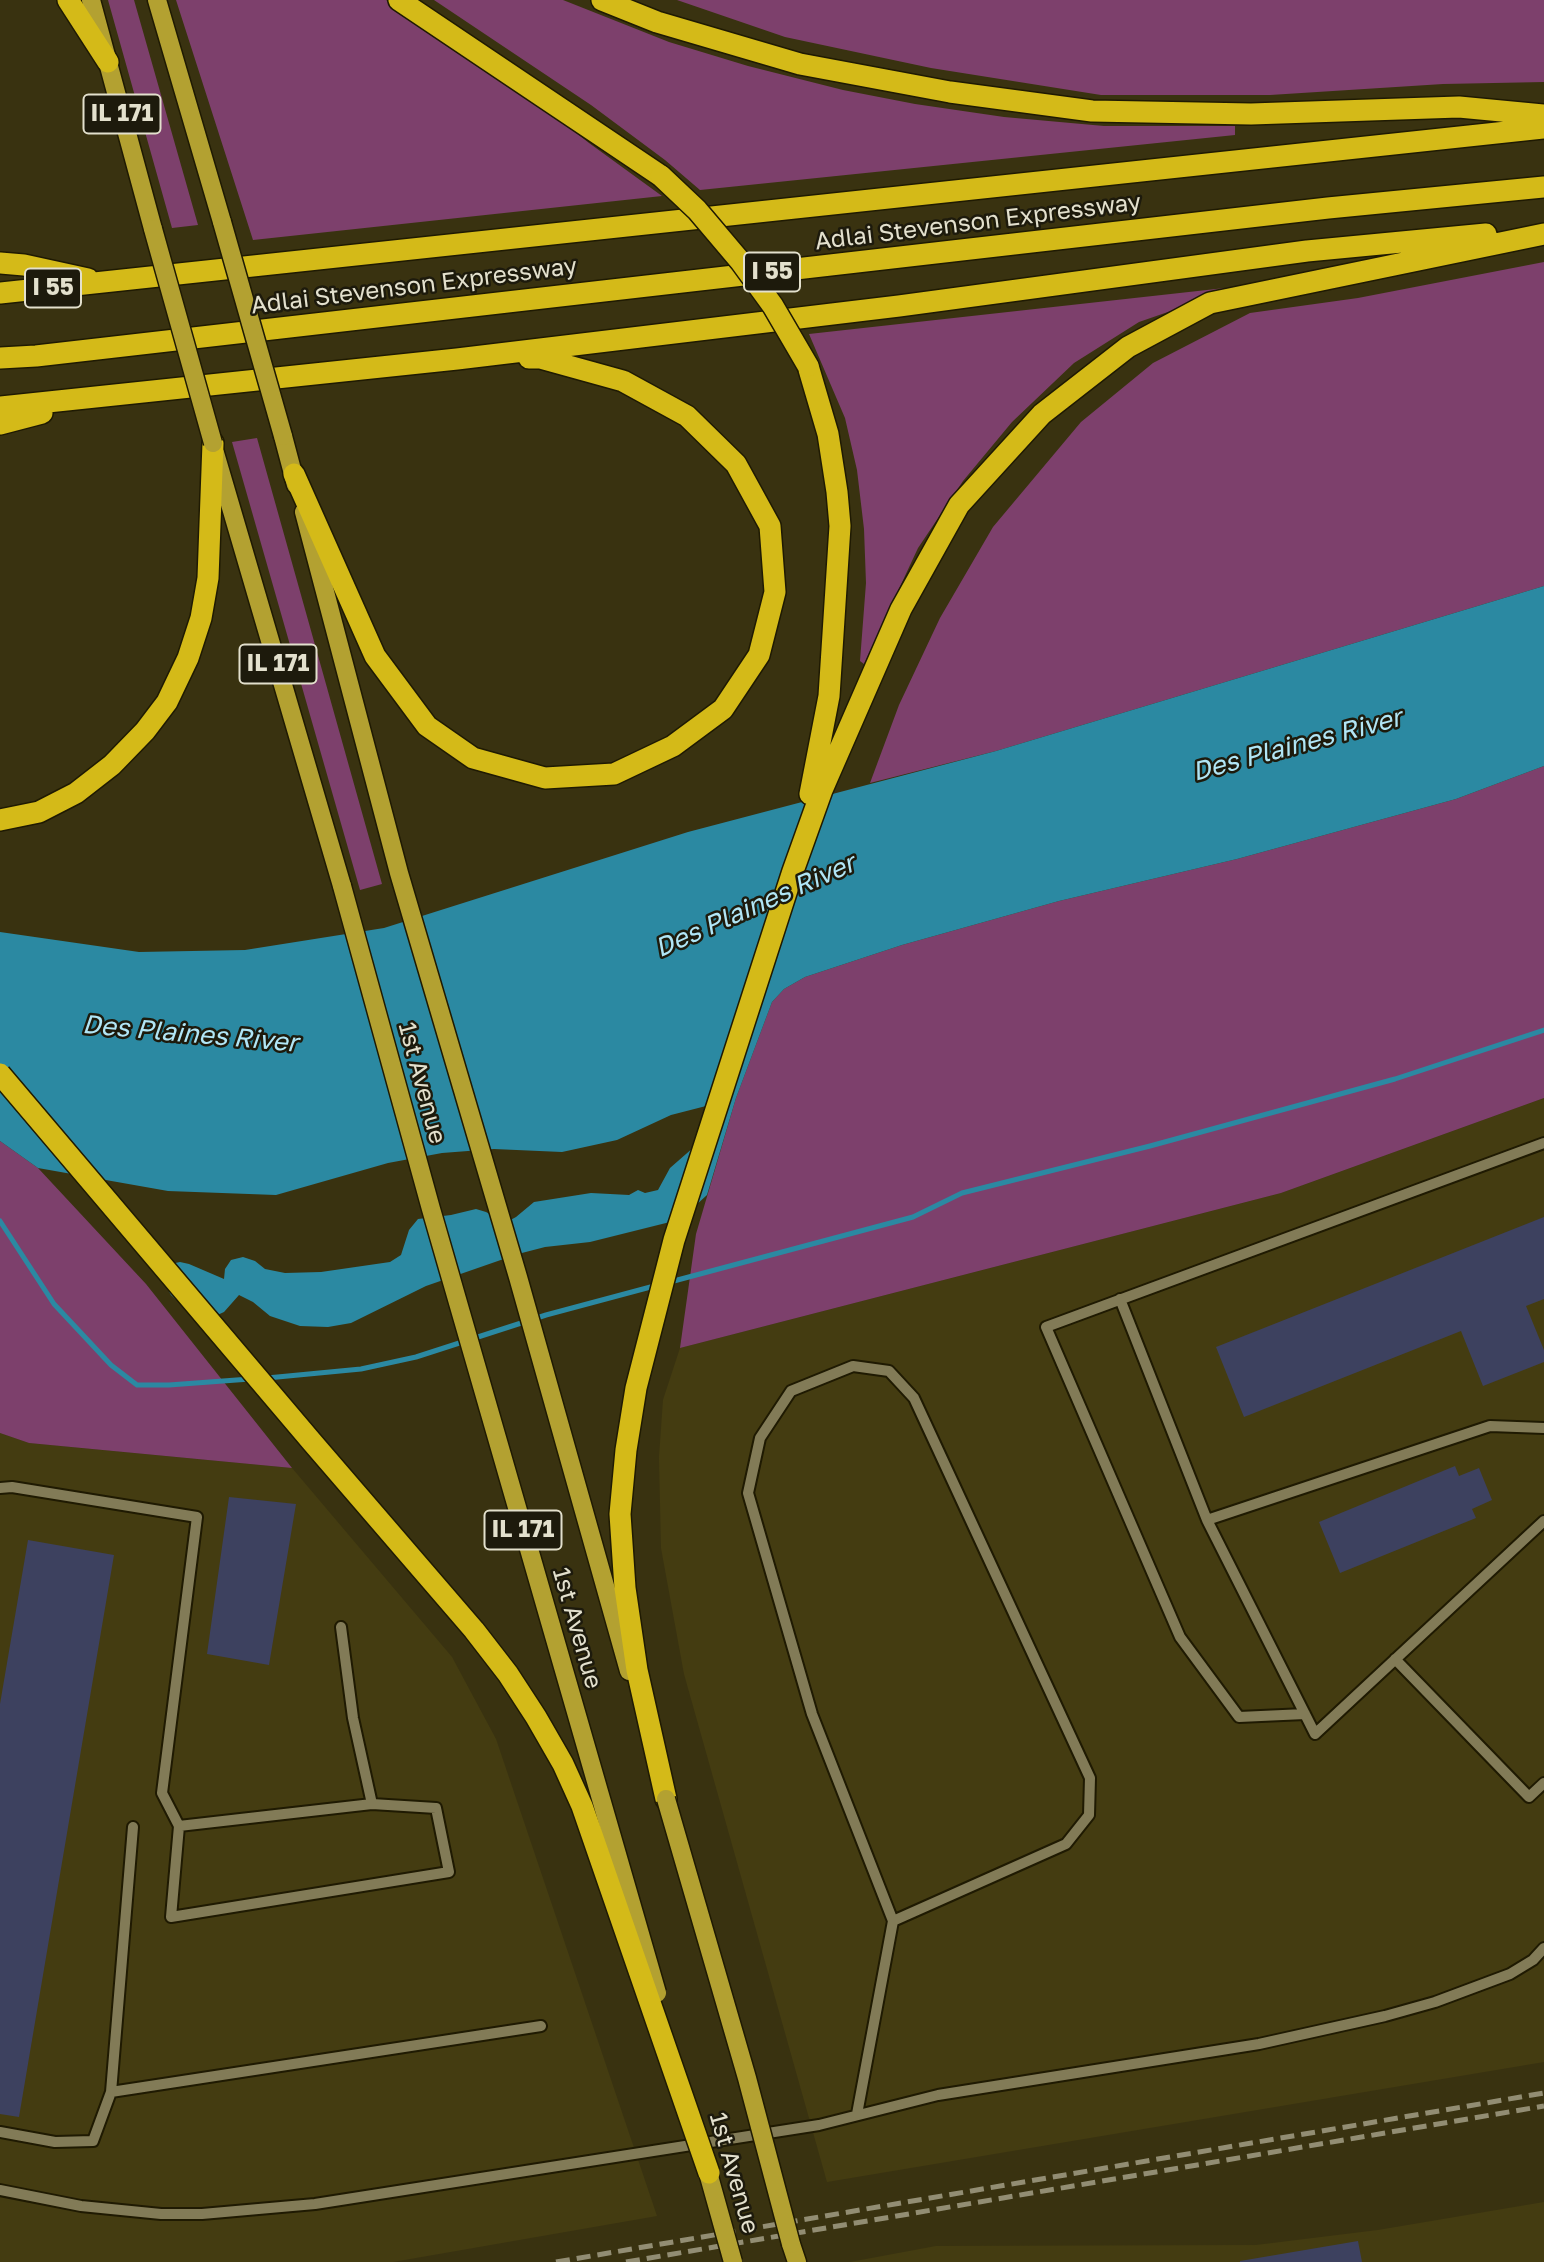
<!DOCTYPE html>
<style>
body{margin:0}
canvas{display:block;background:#393210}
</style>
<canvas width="1544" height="2262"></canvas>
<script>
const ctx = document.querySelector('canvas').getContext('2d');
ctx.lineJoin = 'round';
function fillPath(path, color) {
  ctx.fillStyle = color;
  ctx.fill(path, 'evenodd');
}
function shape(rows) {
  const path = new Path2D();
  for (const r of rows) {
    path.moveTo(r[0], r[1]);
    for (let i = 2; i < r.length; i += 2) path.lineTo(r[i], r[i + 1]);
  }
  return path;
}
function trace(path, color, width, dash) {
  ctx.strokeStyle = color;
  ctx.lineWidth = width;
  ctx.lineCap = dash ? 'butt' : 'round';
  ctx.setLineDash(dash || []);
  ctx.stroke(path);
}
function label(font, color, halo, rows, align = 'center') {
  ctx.font = font + ' "Golos Text",sans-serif';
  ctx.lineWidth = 5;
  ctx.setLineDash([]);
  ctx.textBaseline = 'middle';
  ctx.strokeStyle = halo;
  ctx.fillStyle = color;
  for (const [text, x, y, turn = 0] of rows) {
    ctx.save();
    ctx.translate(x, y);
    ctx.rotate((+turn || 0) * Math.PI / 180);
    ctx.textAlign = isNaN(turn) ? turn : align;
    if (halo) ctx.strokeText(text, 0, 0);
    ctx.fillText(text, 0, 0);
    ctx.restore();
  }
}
fillPath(shape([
 [1544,1098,1544,2062,827,2182,684,1674,661,1548,659,1457,663,1400,680,1348,1281,1193],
 [0,1433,29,1443,292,1468,452,1657,496,1739,657,2216,393,2262,0,2262],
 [1544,2202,1544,2262,850,2262,936,2246,1256,2245,1378,2230]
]), '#443c11');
fillPath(shape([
 [108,0,134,0,198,225,172,228],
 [176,0,386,0,534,99,589,143,662,196,253,240],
 [434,0,563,0,669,42,748,66,843,90,915,104,1004,117,1104,126,1235,126,1235,135,700,190,665,160,591,105],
 [677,0,1544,0,1544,82,1443,84,1270,95,1101,95,931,68,785,37],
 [1544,262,1544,586,996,751,870,783,899,705,940,618,993,527,1081,422,1153,363,1250,313,1358,298],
 [1243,286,1139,322,1074,363,1012,422,963,481,918,548,864,664,860,661,866,583,864,529,857,470,845,418,809,334],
 [257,438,382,884,360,890,232,442],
 [1544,766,1544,1098,1281,1193,680,1348,696,1234,736,1098,772,1002,784,989,805,977,902,945,1059,901,1237,859,1456,799],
 [0,1141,38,1168,146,1284,292,1468,29,1443,0,1433]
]), '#7d406c');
fillPath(shape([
 [1544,586,1544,766,1456,799,1237,859,1059,901,902,945,805,977,784,989,772,1002,736,1098,707,1195,695,1206,670,1222,590,1242,545,1247,518,1254,426,1286,351,1323,328,1327,300,1326,270,1316,253,1302,239,1295,224,1312,211,1318,193,1315,171,1295,164,1283,166,1265,180,1262,189,1264,224,1279,225,1269,231,1260,243,1257,255,1261,265,1269,285,1273,321,1272,390,1262,401,1255,409,1230,418,1219,451,1215,476,1209,486,1212,505,1223,516,1217,534,1202,591,1193,629,1195,638,1190,645,1193,658,1190,670,1168,694,1147,706,1106,671,1115,617,1140,562,1152,494,1149,442,1153,388,1163,276,1195,168,1191,38,1168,0,1141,0,932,139,952,245,950,384,928,688,832,996,751]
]), '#2b89a2');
trace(shape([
 [0,1221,54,1304,111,1365,137,1385,169,1385,250,1379],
 [670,1282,913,1217,962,1193,1150,1146,1395,1079,1544,1030],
 [267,1378,361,1369,416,1357,546,1315,658,1285]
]), '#2b89a2', 5);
fillPath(shape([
 [1544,1217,1544,1299,1526,1306,1544,1350,1544,1362,1483,1386,1461,1331,1244,1417,1216,1347],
 [1455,1466,1459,1476,1479,1468,1492,1500,1472,1509,1476,1518,1340,1573,1319,1522],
 [229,1497,296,1504,269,1665,207,1654],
 [28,1540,114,1555,19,2117,0,2114,0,1704],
 [1358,2241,1362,2262,1240,2262,1240,2261]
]), '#3d415f');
const service = shape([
 [1120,1299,1207,1520],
 [1544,1428,1490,1426,1207,1520,1315,1734,1544,1521],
 [0,1488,12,1487,197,1517,162,1793,179,1826,171,1917,449,1872,436,1808,372,1804,179,1826],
 [341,1627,353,1718,372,1804],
 [1395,1659,1529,1797,1544,1783],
 [1305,1714,1239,1717,1180,1637,1046,1327,1544,1143],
 [133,1827,111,2092,541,2026],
 [857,2114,893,1921,812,1714,748,1493,760,1438,791,1391,853,1366,889,1371,914,1398,1090,1778,1089,1815,1066,1844,893,1921],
 [0,2132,55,2142,93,2141,111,2092],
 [0,2190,81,2206,161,2214,202,2214,315,2204,819,2125,938,2095,1259,2044,1385,2016,1435,2002,1510,1974,1533,1960,1544,1948]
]);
const primary = shape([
 [91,0,153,229],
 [157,0,222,222],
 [283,436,296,485],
 [215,453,342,886],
 [304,512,399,873,518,1277,629,1671],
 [791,2244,797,2262]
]);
const motorway = shape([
 [68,0,108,62],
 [399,0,661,176],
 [602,0,657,22,800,64,950,92,1092,111,1251,114,1459,107,1544,115],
 [0,263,24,265,88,279],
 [0,293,1544,128],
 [0,358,36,356,1328,208,1544,187],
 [808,366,828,434,837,492,840,526,829,696,810,794],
 [0,407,457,359,899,306,1307,251,1486,234],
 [0,424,42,413],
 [294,474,375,656,427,726,473,758,545,778,614,774,673,746,723,709,759,655,775,592,770,526,736,464,687,416,623,381,540,358,529,358],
 [0,820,39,812,76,793,112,765,145,731,167,702,188,658,201,618,208,578,213,443],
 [666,1799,637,1670,625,1588,620,1514,626,1450,636,1388,674,1240,793,871,822,790,901,609,959,505,1042,414,1128,347,1210,303,1544,234]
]);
trace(service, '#1f1a02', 14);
trace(primary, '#1f1a02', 21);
trace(motorway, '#1f1a02', 24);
trace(service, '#827b57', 10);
trace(primary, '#b3a131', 18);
trace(motorway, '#d4ba18', 21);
trace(shape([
 [556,2262,1544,2093],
 [626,2262,1544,2106]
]), '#928d73', 5, [14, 7]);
const primaryBridge = shape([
 [222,222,283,436],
 [153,229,213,443],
 [342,886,431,1209,657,1993],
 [666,1799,747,2078,791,2244],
 [705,2162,733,2262]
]);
const motorwayBridge = shape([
 [661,176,697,210,741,262,773,306,808,366],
 [0,1074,312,1442,474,1630,508,1674,536,1717,563,1764,582,1806,709,2173]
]);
trace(primaryBridge, '#1f1a02', 21, []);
trace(motorwayBridge, '#1f1a02', 24, []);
trace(primaryBridge, '#b3a131', 18);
trace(motorwayBridge, '#d4ba18', 21);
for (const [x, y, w] of [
 [122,114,77],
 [772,272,56],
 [53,288,56],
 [278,664,77],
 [523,1530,77]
]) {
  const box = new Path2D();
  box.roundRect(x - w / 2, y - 19.5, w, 39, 5);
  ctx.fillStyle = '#1d1a0c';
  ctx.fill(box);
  trace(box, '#e3e0cd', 2);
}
label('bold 23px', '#e3e0cd', null, [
 ["IL 171",122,114],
 ["I 55",772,272],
 ["I 55",53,288],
 ["IL 171",278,664],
 ["IL 171",523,1530]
]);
label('24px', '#e3e0cd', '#1d1a0c', [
 ["Adlai Stevenson Expressway",978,222,-7],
 ["Adlai Stevenson Expressway",414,286,-7],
 ["1st Avenue",422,1083,75],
 ["1st Avenue",577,1628,74],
 ["1st Avenue",734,2173,74]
]);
label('italic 26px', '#b1e6f6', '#1d1a0c', [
 ["Des Plaines River",1297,745,-15],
 ["Des Plaines River",755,906,-24],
 ["Des Plaines River",190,1034,5]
]);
</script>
